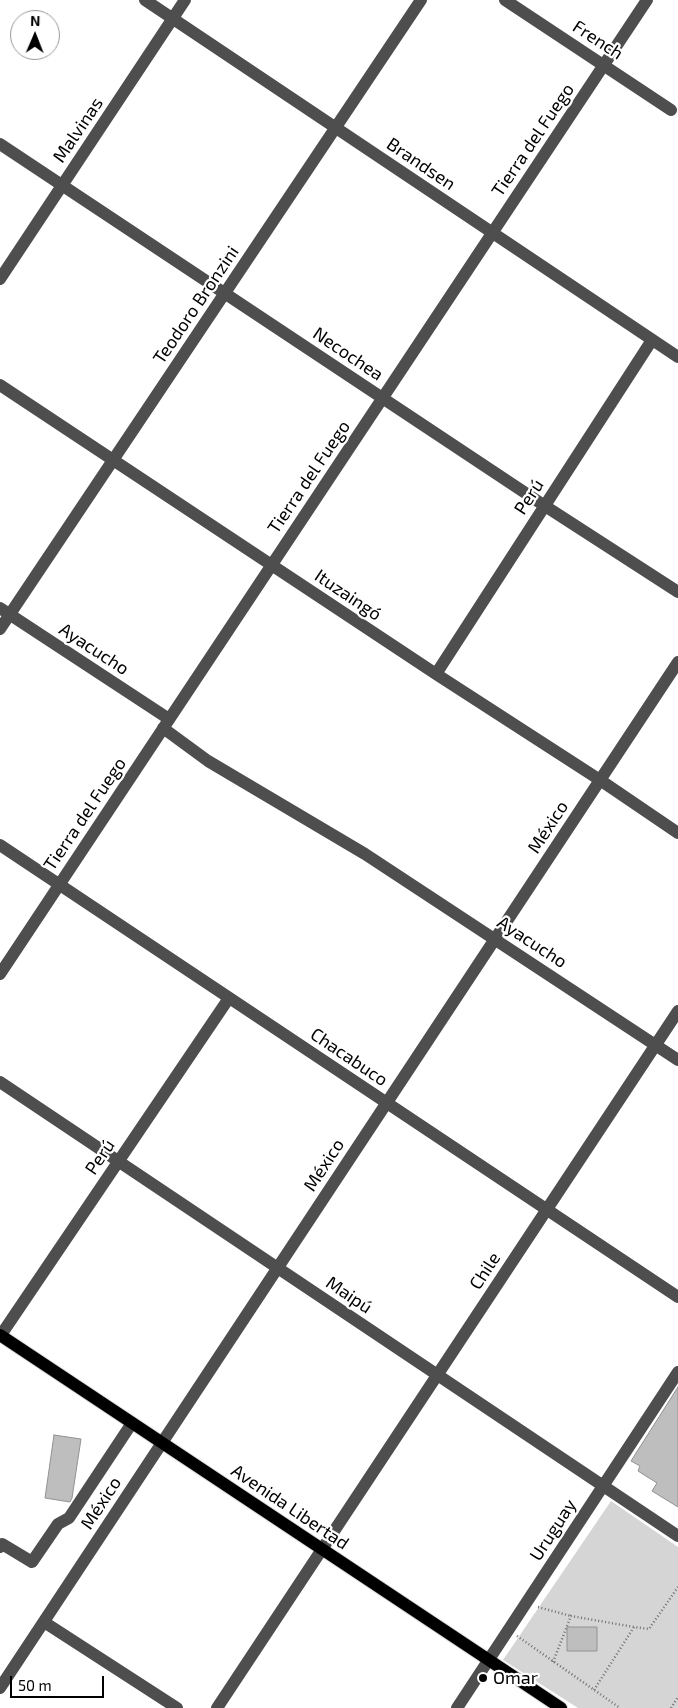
<!DOCTYPE html>
<meta charset="utf-8">
<style>
body{margin:0}
#map{position:relative;width:678px;height:1708px;overflow:hidden;background:#fff;font-family:"Exo 2",sans-serif}
canvas{display:block}
.north{position:absolute;left:10px;top:10px;width:50px;height:50px;box-sizing:border-box;background:#fff;border:1px solid #999;border-radius:50%;rotate:1deg;font-size:14px;font-weight:700;line-height:20px;text-align:center;color:#000}
.north::after{content:'';display:block;margin:auto;width:18px;height:22px;background:#000;clip-path:polygon(50% 0,100% 100%,50% 72%,0 100%)}
.scale{position:absolute;left:10px;top:1676px;width:94px;height:22px;box-sizing:border-box;border:2px solid #000;border-top:0;padding-left:6px;font-size:15px;line-height:18px;white-space:nowrap;color:#000;-webkit-text-stroke:4px #fff;paint-order:stroke}
</style>
<div id="map">
<canvas width="678" height="1708"></canvas>
<div class="north">N</div>
<div class="scale">50 m</div>
</div>
<script>
const ctx = document.querySelector('canvas').getContext('2d');
ctx.lineJoin = 'round';
function fillPath(path, color) {
  ctx.fillStyle = color;
  ctx.fill(path, 'evenodd');
}
function shape(rows) {
  const path = new Path2D();
  for (const r of rows) {
    path.moveTo(r[0], r[1]);
    for (let i = 2; i < r.length; i += 2) path.lineTo(r[i], r[i + 1]);
  }
  return path;
}
function trace(path, color, width, dash) {
  ctx.strokeStyle = color;
  ctx.lineWidth = width;
  ctx.lineCap = dash ? 'butt' : 'round';
  ctx.setLineDash(dash || []);
  ctx.stroke(path);
}
function label(font, color, halo, rows, align = 'center') {
  ctx.font = font + ' "Exo 2",sans-serif';
  ctx.lineWidth = 4.5;
  ctx.setLineDash([]);
  ctx.textBaseline = 'middle';
  ctx.strokeStyle = halo;
  ctx.fillStyle = color;
  for (const [text, x, y, turn = 0] of rows) {
    ctx.save();
    ctx.translate(x, y);
    ctx.rotate((+turn || 0) * Math.PI / 180);
    ctx.textAlign = isNaN(turn) ? turn : align;
    if (halo) ctx.strokeText(text, 0, 0);
    ctx.fillText(text, 0, 0);
    ctx.restore();
  }
}
fillPath(shape([
 [611,1501,678,1547,678,1708,578,1708,503,1660]
]), '#d5d5d5');
const building = shape([
 [678,1387,678,1507,652,1491,657,1483,638,1471,640,1466,631,1461,678,1387],
 [54,1435,81,1439,72,1498,70,1502,45,1498,54,1435],
 [567,1627,597,1627,597,1651,567,1651,567,1627]
]);
fillPath(building, '#bebebe');
trace(building, '#929292', 1);
const major = shape([
 [0,1335,561,1708]
]);
trace(major, '#dbdbdb', 14);
trace(shape([
 [538,1607,571,1616],
 [517,1636,620,1708],
 [553,1662,571,1616,634,1627],
 [594,1690,634,1627,649,1629,678,1587],
 [671,1708,678,1697]
]), '#707070', 2.5, [1, 2.5]);
trace(shape([
 [145,0,678,357],
 [505,0,671,110],
 [0,144,545,506,678,592],
 [0,279,185,0],
 [0,385,436,674,600,780,678,833],
 [0,608,169,719],
 [0,629,421,0],
 [436,674,652,340],
 [163,728,208,761,365,854,678,1060],
 [0,845,678,1297],
 [0,974,647,0],
 [0,1082,678,1536],
 [1,1335,229,998],
 [0,1547,2,1544,32,1562,58,1524,69,1518,132,1423],
 [44,1622,177,1708],
 [0,1688,678,662],
 [217,1708,678,1011],
 [457,1708,678,1372]
]), '#4e4e4e', 12);
trace(major, '#000', 12);
for (const [x, y, r, color] of [
 [483,1678,5,"#000"]
]) {
  const dot = new Path2D();
  dot.arc(x, y, r, 0, 2 * Math.PI);
  ctx.fillStyle = color;
  ctx.fill(dot);
  trace(dot, '#fff', 2);
}
label('18px', '#000', '#fff', [
 ["French",598,40,33],
 ["Malvinas",78,130,-56],
 ["Tierra del Fuego",533,140,-56],
 ["Brandsen",421,164,34],
 ["Teodoro Bronzini",196,305,-56],
 ["Necochea",348,354,34],
 ["Tierra del Fuego",309,477,-56],
 ["Perú",529,497,-57],
 ["Ituzaingó",348,595,34],
 ["Ayacucho",94,649,33],
 ["Tierra del Fuego",85,814,-56],
 ["México",548,827,-57],
 ["Ayacucho",532,942,33],
 ["Chacabuco",349,1057,34],
 ["Perú",100,1157,-56],
 ["México",324,1165,-57],
 ["Chile",485,1271,-57],
 ["Maipú",349,1295,34],
 ["México",101,1503,-57],
 ["Avenida Libertad",290,1507,34],
 ["Uruguay",553,1530,-57]
]);
label('18px', '#000', '#fff', [
 ["Omar",493,1678]
], 'left');
</script>
